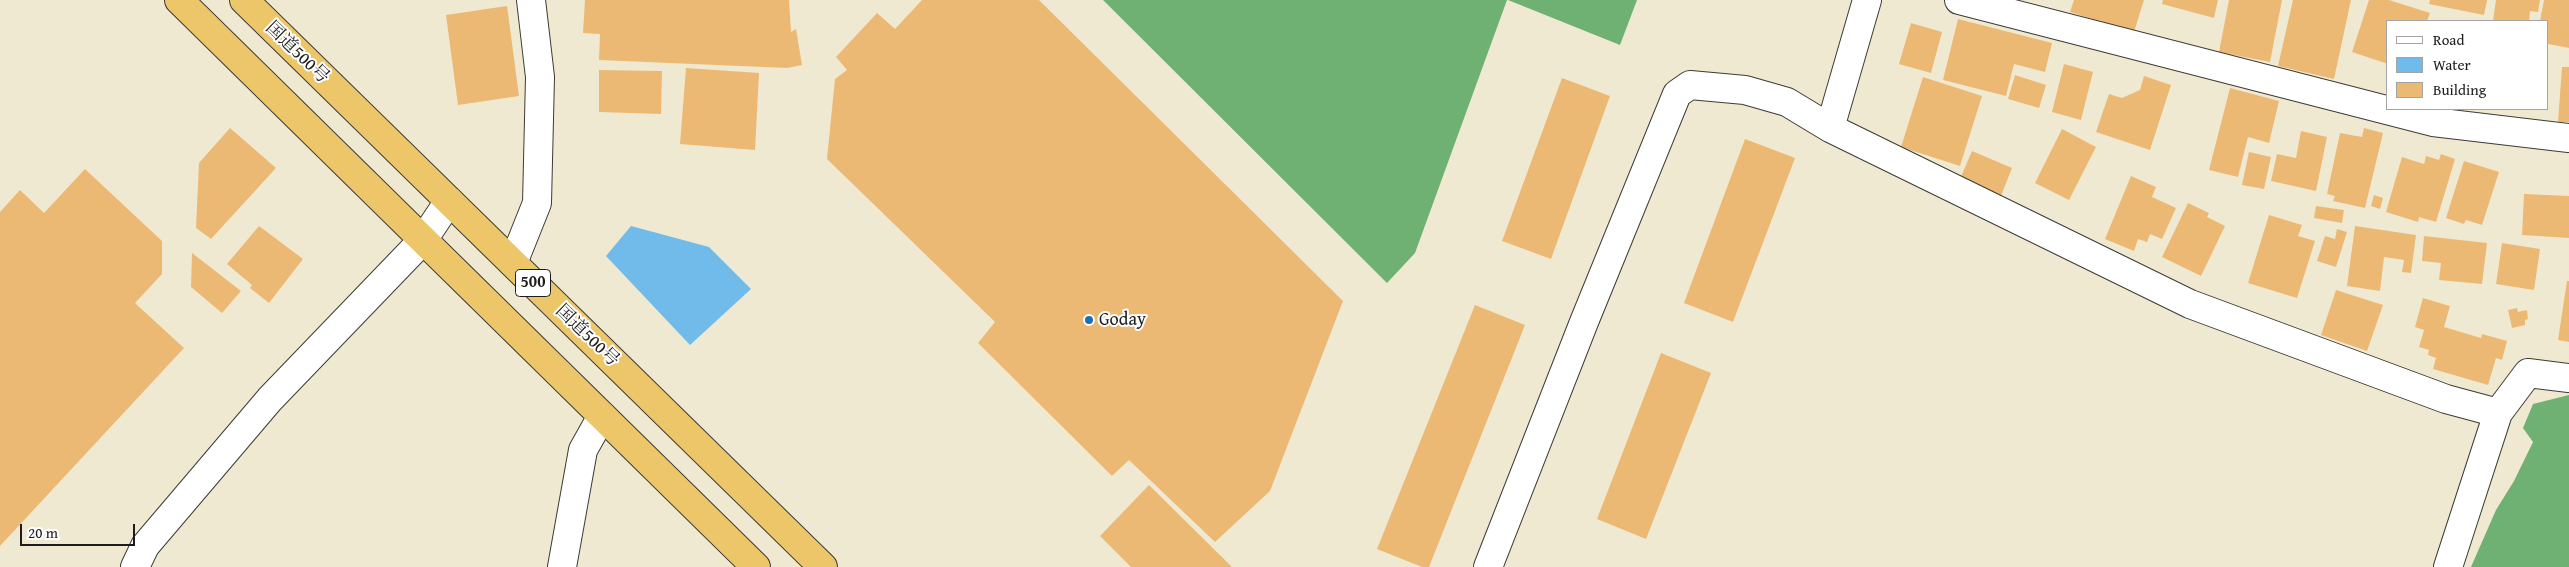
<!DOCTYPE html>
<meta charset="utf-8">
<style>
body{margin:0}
#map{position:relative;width:2569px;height:567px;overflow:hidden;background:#f0e9d1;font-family:"Gentium Book Plus",serif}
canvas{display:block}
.legend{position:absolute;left:2386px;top:20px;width:162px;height:90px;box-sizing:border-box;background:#fff;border:1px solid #a4a4a4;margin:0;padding:6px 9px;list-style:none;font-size:15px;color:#1c1c1c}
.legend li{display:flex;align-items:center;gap:10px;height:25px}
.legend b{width:25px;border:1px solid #a4a4a4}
.scale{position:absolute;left:20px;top:524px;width:115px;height:22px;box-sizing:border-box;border:2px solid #1c1c1c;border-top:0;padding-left:6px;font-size:15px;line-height:18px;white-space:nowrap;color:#1c1c1c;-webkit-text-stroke:4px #fff;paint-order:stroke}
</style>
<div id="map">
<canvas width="2569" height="567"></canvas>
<ul class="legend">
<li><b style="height:6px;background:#fff"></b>Road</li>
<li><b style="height:14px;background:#70bbe9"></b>Water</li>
<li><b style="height:14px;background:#ecb975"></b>Building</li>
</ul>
<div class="scale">20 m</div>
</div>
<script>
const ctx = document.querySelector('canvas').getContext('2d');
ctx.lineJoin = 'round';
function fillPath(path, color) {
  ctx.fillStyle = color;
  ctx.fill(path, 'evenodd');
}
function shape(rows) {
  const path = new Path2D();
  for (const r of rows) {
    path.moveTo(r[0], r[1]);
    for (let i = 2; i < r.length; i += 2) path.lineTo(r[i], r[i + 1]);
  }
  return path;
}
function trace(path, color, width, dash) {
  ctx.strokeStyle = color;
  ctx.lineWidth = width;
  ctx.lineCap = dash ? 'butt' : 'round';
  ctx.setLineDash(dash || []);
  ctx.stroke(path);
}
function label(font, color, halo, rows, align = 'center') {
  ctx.font = font + ' "Gentium Book Plus","Noto Serif JP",serif';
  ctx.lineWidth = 4;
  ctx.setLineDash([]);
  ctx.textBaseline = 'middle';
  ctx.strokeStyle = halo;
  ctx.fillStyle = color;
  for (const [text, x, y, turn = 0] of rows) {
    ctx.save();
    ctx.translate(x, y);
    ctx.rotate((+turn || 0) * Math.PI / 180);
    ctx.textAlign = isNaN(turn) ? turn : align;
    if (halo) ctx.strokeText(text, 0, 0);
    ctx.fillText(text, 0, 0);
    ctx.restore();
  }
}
fillPath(shape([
 [1103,0,1507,0,1415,253,1387,283],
 [1508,0,1637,0,1620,45],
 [2569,395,2569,567,2471,567,2496,510,2514,481,2533,442,2523,428,2533,404]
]), '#6fb073');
fillPath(shape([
 [631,226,709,247,751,289,690,345,606,256]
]), '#70bbe9');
fillPath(shape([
 [585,0,789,0,791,32,796,29,802,65,787,68,599,60,600,34,583,33],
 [922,0,1039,0,1343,301,1270,491,1215,542,1129,460,1112,476,978,343,995,322,827,159,835,79,847,70,836,57,877,13,895,29],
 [2074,0,2144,0,2134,32,2070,12],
 [2163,0,2218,0,2214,18,2162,4],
 [2229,0,2282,0,2270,62,2219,52],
 [2293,0,2351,0,2334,79,2278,66],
 [2369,0,2389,0,2430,13,2427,21,2388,21,2388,64,2352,52],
 [2430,0,2487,0,2484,15,2429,4],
 [2496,0,2540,0,2538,12,2530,11,2529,21,2493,21],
 [2544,0,2569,0,2569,48,2548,44,2548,21,2540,21],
 [507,6,519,96,458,105,446,15],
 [1958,19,2052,43,2045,72,2014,64,2006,96,1943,80],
 [1911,23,1942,32,1931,73,1899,64],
 [2064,64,2093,72,2081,120,2052,112],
 [2562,67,2569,67,2569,122,2558,122],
 [686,68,759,73,755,150,680,144],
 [599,70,662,71,661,114,599,112],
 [2015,75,2046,85,2039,108,2008,99],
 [2144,76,2171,85,2150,150,2096,132,2109,94,2122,98,2140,90],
 [1923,77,1982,96,1960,166,1901,147],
 [1562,78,1610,96,1551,259,1502,241],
 [2230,88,2279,101,2269,143,2248,137,2238,177,2209,170],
 [230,128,276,168,211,239,196,228,199,163],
 [2364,128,2383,133,2365,208,2333,201,2335,196,2327,194,2340,133,2362,137],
 [2062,129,2096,147,2069,200,2035,183],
 [2301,131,2327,137,2316,191,2271,181,2277,154,2296,158],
 [1745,139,1795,158,1733,322,1684,303],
 [1972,151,2012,168,2001,196,1960,179],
 [2249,152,2271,157,2264,189,2242,185],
 [2441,154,2455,159,2436,222,2419,217,2418,222,2386,212,2402,157,2424,164,2426,156,2439,160],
 [2464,161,2499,172,2482,225,2466,220,2464,224,2446,218],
 [85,169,162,241,162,274,135,303,184,348,0,546,0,212,20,190,44,213],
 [2131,176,2156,187,2152,197,2176,208,2162,239,2150,234,2147,242,2138,239,2134,251,2105,239],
 [2524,194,2569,196,2569,238,2522,235],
 [2374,195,2383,198,2380,209,2371,206],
 [2188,203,2209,213,2207,217,2225,226,2201,276,2162,257],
 [2316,206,2344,210,2342,223,2314,218],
 [2269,215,2302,225,2298,236,2315,241,2297,298,2248,283],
 [259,226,303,259,269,303,250,288,252,285,227,264],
 [2355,226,2416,235,2411,273,2402,272,2404,260,2384,257,2380,291,2347,286],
 [2337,229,2347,232,2336,267,2317,261,2325,236,2335,239],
 [2424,236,2487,243,2482,284,2439,280,2441,263,2422,261],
 [2502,243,2540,249,2534,290,2496,284],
 [192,253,241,291,222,313,191,287],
 [2567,281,2569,281,2569,342,2558,340],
 [2336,290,2383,305,2367,351,2321,335],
 [2423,298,2450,306,2444,327,2481,338,2482,334,2507,341,2502,360,2496,358,2488,385,2433,369,2436,358,2428,355,2429,350,2419,347,2424,330,2415,327],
 [1475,305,1525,325,1429,567,1422,567,1377,549],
 [2517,308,2518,312,2527,310,2528,319,2525,320,2525,325,2512,328,2508,310],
 [1661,353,1711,373,1646,539,1597,519],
 [1149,485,1232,567,1131,567,1100,536]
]), '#ecb975');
const minor = shape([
 [1959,0,2433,122,2569,138],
 [1830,128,1867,0],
 [513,263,537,203,540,77,531,0],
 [2498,413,2528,373,2569,378],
 [135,567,145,546,270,399,423,240,449,201],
 [562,567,583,450,602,416],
 [1488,567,1584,322,1677,94,1690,85,1745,90,1787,102,1830,128,2190,304,2446,399,2498,413,2448,567]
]);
const highway = shape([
 [179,0,756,567],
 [244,0,823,567]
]);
trace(minor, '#3c3b37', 30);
trace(highway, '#3c3b37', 30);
trace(minor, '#fff', 28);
trace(highway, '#ecc669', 28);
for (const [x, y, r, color] of [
 [1089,320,5,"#1f6fb2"]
]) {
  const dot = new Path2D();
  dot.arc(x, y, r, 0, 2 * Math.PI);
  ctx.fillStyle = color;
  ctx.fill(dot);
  trace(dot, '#fff', 2);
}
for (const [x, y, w] of [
 [533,283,35]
]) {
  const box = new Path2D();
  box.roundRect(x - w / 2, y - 13.5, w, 27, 4);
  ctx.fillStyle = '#fff';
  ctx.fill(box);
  trace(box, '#1c1c1c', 1);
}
label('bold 16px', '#1c1c1c', null, [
 ["500",533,283]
]);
label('18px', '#1c1c1c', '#fff', [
 ["国道500号",297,53,44],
 ["国道500号",587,336,44]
]);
label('18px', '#1c1c1c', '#fff', [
 ["Goday",1099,320]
], 'left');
</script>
